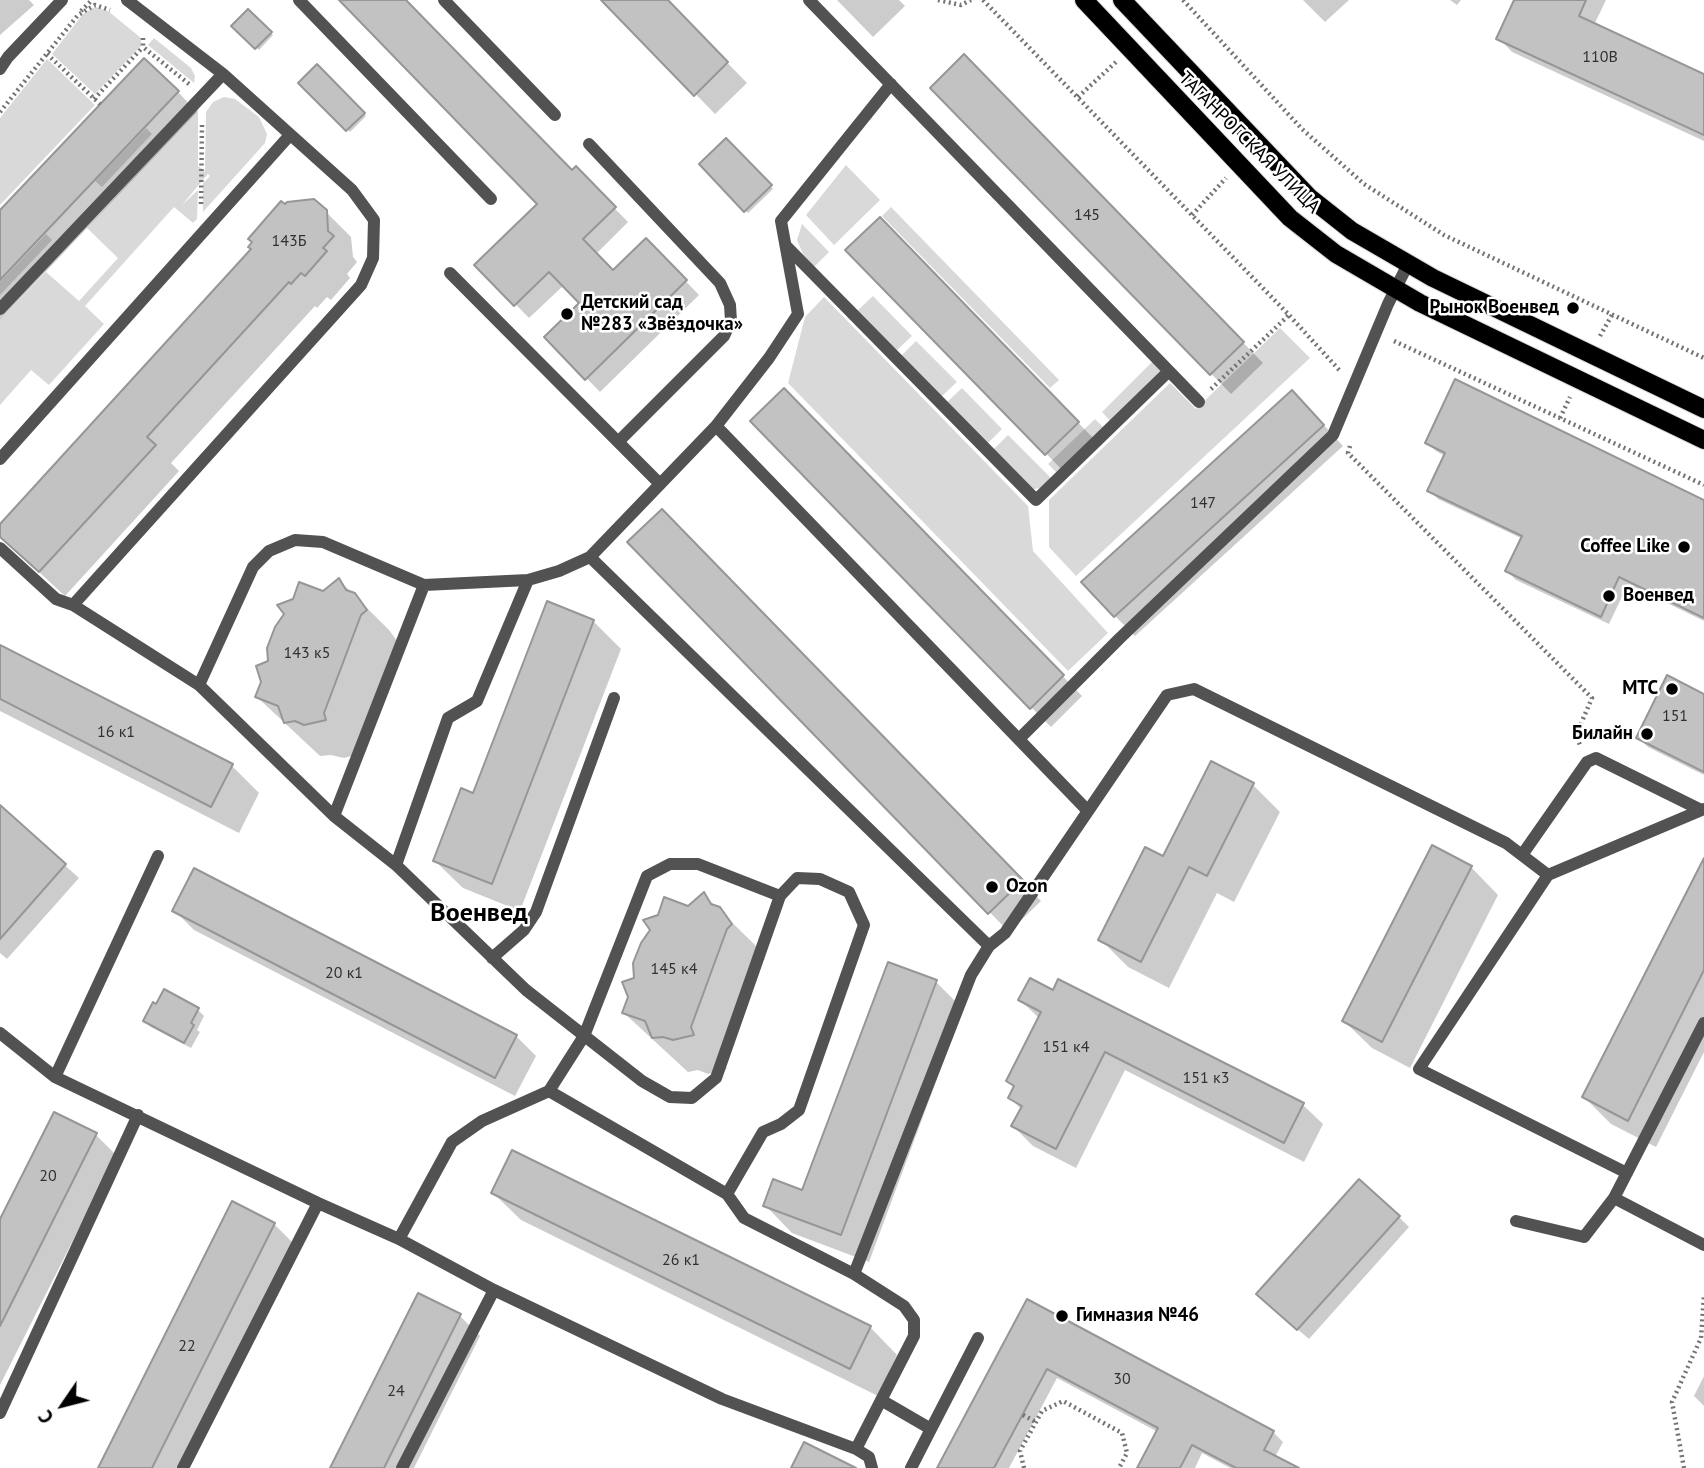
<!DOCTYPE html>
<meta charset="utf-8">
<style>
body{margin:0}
#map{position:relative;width:1704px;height:1468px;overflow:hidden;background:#fff;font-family:"PT Sans",sans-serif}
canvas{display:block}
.north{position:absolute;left:28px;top:1370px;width:70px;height:70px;-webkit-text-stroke:5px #fff;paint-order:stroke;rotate:235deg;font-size:19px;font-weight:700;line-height:28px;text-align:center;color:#000}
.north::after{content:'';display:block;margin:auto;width:24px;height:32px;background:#000;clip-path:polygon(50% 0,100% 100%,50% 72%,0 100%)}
</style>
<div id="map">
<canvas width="1704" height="1468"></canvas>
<div class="north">С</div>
</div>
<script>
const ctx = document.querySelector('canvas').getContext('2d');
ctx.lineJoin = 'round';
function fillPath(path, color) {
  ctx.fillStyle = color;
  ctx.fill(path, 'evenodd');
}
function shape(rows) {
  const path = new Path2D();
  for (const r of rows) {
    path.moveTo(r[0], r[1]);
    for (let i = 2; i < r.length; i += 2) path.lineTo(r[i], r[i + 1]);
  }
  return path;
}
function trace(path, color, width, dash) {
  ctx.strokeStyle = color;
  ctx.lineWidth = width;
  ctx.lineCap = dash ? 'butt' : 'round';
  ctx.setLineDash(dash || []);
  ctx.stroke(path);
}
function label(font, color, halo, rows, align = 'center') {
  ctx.font = font + ' "PT Sans",sans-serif';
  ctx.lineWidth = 5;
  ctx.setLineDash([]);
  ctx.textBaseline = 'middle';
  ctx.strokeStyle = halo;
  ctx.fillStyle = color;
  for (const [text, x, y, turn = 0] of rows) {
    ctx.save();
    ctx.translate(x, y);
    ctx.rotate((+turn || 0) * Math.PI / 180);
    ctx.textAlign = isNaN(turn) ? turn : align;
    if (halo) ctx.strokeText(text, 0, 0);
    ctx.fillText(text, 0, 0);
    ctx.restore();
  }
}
fillPath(shape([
 [95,7,108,11,141,38,141,46,95,94,52,54,83,14],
 [154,38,191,68,195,76,194,83,148,45],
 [47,59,95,105,0,205,0,118],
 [224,97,235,99,259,117,267,134,265,143,203,212,203,183,210,176,208,174,182,205,198,190,197,219,193,223,174,207,85,306,104,324,49,385,31,370,0,405,0,320,46,272,79,301,118,258,87,228,198,108,198,166,205,171,206,112,213,102],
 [146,128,152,134,102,187,95,181],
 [846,165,880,200,834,245,806,215],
 [891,207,1059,380,1050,388,882,216],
 [802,224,829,252,814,267,803,254,797,240],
 [46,234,52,240,0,295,0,282],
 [873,296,912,336,896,351,857,311],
 [824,297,1028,506,1033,551,1108,633,1068,671,788,383,805,317],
 [1280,328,1310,358,1076,576,1049,547,1049,500,1170,383,1196,409],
 [916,341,957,382,941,397,901,356],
 [1153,361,1164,372,1112,423,1102,412],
 [962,388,1002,429,987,444,946,403],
 [1095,419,1105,429,1059,475,1048,464],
 [1008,435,1052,479,1042,488,1034,489,1026,485,992,451]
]), '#d9d9d9');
fillPath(shape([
 [0,0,29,0,34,5,0,35],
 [342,0,404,0,572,172,576,169,628,222,596,254,613,272,646,240,699,295,600,392,547,337,582,303,564,285,529,318,477,265,540,204],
 [604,0,666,0,747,83,715,114],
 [837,0,899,0,905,6,873,37],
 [1303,0,1349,0,1325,22],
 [1450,0,1461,0,1457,5],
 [1516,0,1606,0,1594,25,1704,76,1704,141,1512,52,1499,38],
 [248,11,273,35,259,50,233,26],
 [317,67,366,116,350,132,301,83],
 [984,77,1263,363,1231,394,932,88],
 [178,92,197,112,0,320,0,212],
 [726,140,773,189,748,213,701,164],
 [326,212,351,237,353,257,357,262,347,274,350,278,331,300,327,297,317,308,315,306,171,463,179,471,65,596,0,536,0,526],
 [880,220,1098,443,1066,474,848,250],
 [804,410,1082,696,1051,727,1031,707],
 [1312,412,1343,446,1135,636,1115,616],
 [1427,443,1704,501,1704,621,1628,584,1609,624,1516,580,1507,571,1523,539,1438,499,1429,490,1445,456,1436,451],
 [682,531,1041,901,1009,932,630,542],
 [339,580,389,630,400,645,359,754,344,758,331,755,320,756,257,697,270,663,323,593],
 [593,621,621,649,520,911,463,888,435,861],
 [0,647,232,766,259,793,239,833,0,711],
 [1704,695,1704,775,1648,747,1638,737],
 [1253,785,1280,812,1234,902,1217,893,1169,988,1128,967,1100,939,1164,858],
 [0,807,79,878,7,959,0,953],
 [1704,861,1704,1052,1656,1147,1611,1124,1584,1097],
 [1471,867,1498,895,1410,1068,1372,1048,1344,1021],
 [704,895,754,944,765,959,760,964,724,1063,727,1069,708,1074,698,1070,688,1072,624,1013,636,979,689,908],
 [174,910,516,1036,536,1056,515,1096,194,930],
 [1059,981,1303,1105,1323,1124,1304,1162,1125,1070,1076,1168,1033,1146,1013,1126,1022,1110,1010,1098,1015,1088,1008,1081,1040,1019,1020,1000,1053,992],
 [936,982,963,1009,869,1262,792,1233,765,1205,803,1192],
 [198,1010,204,1016,197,1030,200,1032,191,1048,151,1027,145,1021],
 [96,1135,116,1155,0,1385,0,1223],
 [493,1193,870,1327,897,1355,878,1396,521,1220],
 [233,1204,274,1224,294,1244,182,1468,100,1468],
 [1399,1217,1409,1227,1309,1339,1268,1304],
 [419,1295,460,1316,480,1336,414,1468,332,1468],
 [1027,1302,1273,1432,1283,1442,1275,1457,1296,1468,1230,1468,1202,1453,1195,1468,1139,1468,1158,1432,1057,1378,1009,1468,939,1468],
 [1704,1376,1704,1406,1694,1396]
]), '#0003');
const building = shape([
 [339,0,406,0,572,170,576,166,616,207,583,239,613,270,646,238,687,280,585,380,544,337,579,303,549,272,514,306,474,265,537,204,339,0],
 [601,0,668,0,728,62,694,96,601,0],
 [1514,0,1586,0,1579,16,1704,74,1704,135,1496,39,1514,0],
 [248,9,272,32,255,49,231,26,248,9],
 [964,54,1244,342,1210,375,930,88,964,54],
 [144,58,179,91,0,280,0,210,144,58],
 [317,64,365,113,346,131,298,83,317,64],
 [726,138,772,185,744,212,699,164,726,138],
 [314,199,327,210,328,231,334,236,323,248,327,251,305,276,301,273,291,284,289,282,147,437,156,445,39,572,0,537,0,524,251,249,248,247,252,242,248,239,281,201,285,204,287,202,314,199],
 [880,217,1079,422,1045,455,845,250,880,217],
 [1455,379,1704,500,1704,618,1619,577,1601,617,1505,571,1522,536,1427,491,1445,453,1425,443,1455,379],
 [784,388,1064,675,1030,709,750,421,784,388],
 [1292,390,1324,425,1114,617,1081,582,1292,390],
 [662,509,1023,880,988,914,627,542,662,509],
 [339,578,346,590,355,593,367,610,361,615,324,713,326,720,304,725,295,721,284,723,278,706,255,697,261,682,256,666,268,661,267,648,275,627,284,614,277,605,293,599,299,582,323,591,339,578],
 [547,601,594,620,492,884,433,861,461,788,473,793,547,601],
 [0,645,233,764,211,807,0,699,0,645],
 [1667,675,1704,694,1704,772,1636,738,1667,675],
 [1211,761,1254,783,1207,876,1189,867,1141,962,1098,940,1145,847,1163,856,1211,761],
 [0,805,66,864,0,939,0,805],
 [1432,845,1472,866,1382,1042,1342,1021,1432,845],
 [1704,858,1704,970,1628,1121,1582,1097,1704,858],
 [194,868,517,1035,495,1078,172,911,194,868],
 [704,892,711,904,720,907,732,924,727,929,691,1027,694,1035,673,1040,663,1037,652,1038,645,1021,622,1013,628,997,622,982,634,978,633,963,641,943,650,930,643,920,658,915,664,897,688,906,704,892],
 [888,962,937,980,841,1235,763,1206,773,1179,802,1190,888,962],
 [1030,978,1053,990,1058,979,1304,1103,1284,1143,1105,1052,1056,1149,1011,1126,1022,1106,1008,1098,1014,1086,1006,1081,1041,1012,1018,1000,1030,978],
 [164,989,199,1008,191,1023,194,1025,184,1043,143,1021,153,1002,156,1004,164,989],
 [54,1112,97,1133,0,1326,0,1219,54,1112],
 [512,1150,871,1326,850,1369,491,1193,512,1150],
 [1359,1179,1400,1216,1297,1330,1256,1294,1359,1179],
 [232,1201,275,1223,152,1468,98,1468,232,1201],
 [418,1293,461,1314,384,1468,330,1468,418,1293],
 [1027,1299,1274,1431,1264,1450,1299,1468,1236,1468,1192,1445,1180,1468,1137,1468,1158,1428,1047,1369,994,1468,937,1468,1027,1299],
 [804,1442,856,1468,791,1468,804,1442]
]);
fillPath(building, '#c2c2c2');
trace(building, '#969696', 2);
const primary = shape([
 [1084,0,1290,218,1336,254,1420,303,1704,440],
 [1122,0,1309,197,1352,231,1433,278,1704,409]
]);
trace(primary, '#dbdbdb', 20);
trace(shape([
 [938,0,961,5,971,0],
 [983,0,1289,315,1341,372],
 [1183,0,1302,129,1364,184,1444,235,1704,358],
 [81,11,92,0],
 [143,38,143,47,189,84],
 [47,54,100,104],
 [1078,97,1116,62],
 [94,99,143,47],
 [0,112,78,15,95,5,110,10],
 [201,204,202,125],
 [1192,215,1226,178],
 [1600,336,1612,315],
 [1394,341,1704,485],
 [1211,389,1289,315],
 [1560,418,1570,397],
 [1350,446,1348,453,1592,698,1576,735,1580,745],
 [1023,1415,1036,1422],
 [1024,1468,1020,1451,1042,1411,1063,1401,1122,1433,1127,1453,1119,1468],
 [1684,1468,1672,1402,1701,1338,1704,1296]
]), '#747474', 4.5, [2, 3.5]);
trace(shape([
 [299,0,491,199],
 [444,0,555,115],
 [809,0,1199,402],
 [0,69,8,57,62,0],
 [891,84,781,221,798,314,769,358,716,426,590,557,989,946],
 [589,144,720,283,730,305,731,321,724,336,618,442],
 [786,246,1036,500,1169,371],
 [450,273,660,484],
 [0,309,223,74],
 [716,426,1088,811],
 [0,459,290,135],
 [0,548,56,599,73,605,361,285,373,258,374,220,352,190,223,74,127,0],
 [73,605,199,685,334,816,396,865,526,990,642,1081,670,1097,692,1098,716,1078,780,896,797,878,820,879,849,892,864,925,799,1110,781,1124,763,1132,727,1194],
 [199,685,253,567,269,551,295,540,323,542,424,585,528,580,559,571,590,557],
 [1020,738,1120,638,1333,435,1388,304,1408,264],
 [334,816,424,585],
 [1522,855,1587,762,1596,758,1701,810],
 [396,865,448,718,477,701,528,580],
 [1548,875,1419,1069,1627,1173],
 [492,958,524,930,536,912,614,698],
 [1704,1023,1614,1198,1704,1245],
 [0,1033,55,1077,318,1203,399,1239,494,1290,722,1399,856,1449,869,1457,872,1468],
 [55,1077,158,856],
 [549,1091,727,1194,744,1218,854,1274],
 [1516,1221,1584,1237,1614,1198],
 [399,1239,452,1142,482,1121,549,1091,584,1036,647,876,670,864,698,864,780,896],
 [881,1400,931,1429,978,1338],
 [0,1413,138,1115],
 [856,1449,914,1336,914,1320,904,1306,854,1274,971,975,989,946,1005,933,1167,695,1194,689,1506,843,1548,875,1704,809],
 [183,1468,318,1203],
 [402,1468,494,1290],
 [911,1468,931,1429]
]), '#525252', 12);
trace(primary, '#000', 18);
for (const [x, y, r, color] of [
 [1573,308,7,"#000"],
 [567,314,7,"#000"],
 [1684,547,7,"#000"],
 [1609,596,7,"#000"],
 [1672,689,7,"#000"],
 [1647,734,7,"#000"],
 [992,887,7,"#000"],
 [1062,1316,7,"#000"]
]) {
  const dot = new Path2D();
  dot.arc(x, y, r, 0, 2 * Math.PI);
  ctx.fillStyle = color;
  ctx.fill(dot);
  trace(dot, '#fff', 2.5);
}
label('16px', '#303030', null, [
 ["110В",1600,57],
 ["145",1087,215],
 ["143Б",289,241],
 ["147",1203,503],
 ["143 к5",307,653],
 ["151",1675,716],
 ["16 к1",116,732],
 ["145 к4",674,969],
 ["20 к1",344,973],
 ["151 к4",1066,1047],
 ["151 к3",1206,1078],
 ["20",48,1176],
 ["26 к1",681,1260],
 ["22",187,1346],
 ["30",1122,1379],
 ["24",396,1391]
]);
label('19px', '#000', '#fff', [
 ["ТАГАНРОГСКАЯ УЛИЦА",1249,143,45]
]);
label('bold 19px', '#000', '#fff', [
 ["Детский сад",581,303],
 ["№283 «Звёздочка»",581,325],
 ["Рынок Военвед",1559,308,"right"],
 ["Coffee Like",1670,547,"right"],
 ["Военвед",1623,596],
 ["МТС",1658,689,"right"],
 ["Билайн",1633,734,"right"],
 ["Ozon",1006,887],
 ["Гимназия №46",1076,1316]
], 'left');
label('bold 26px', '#000', '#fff', [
 ["Военвед",479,914]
]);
</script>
